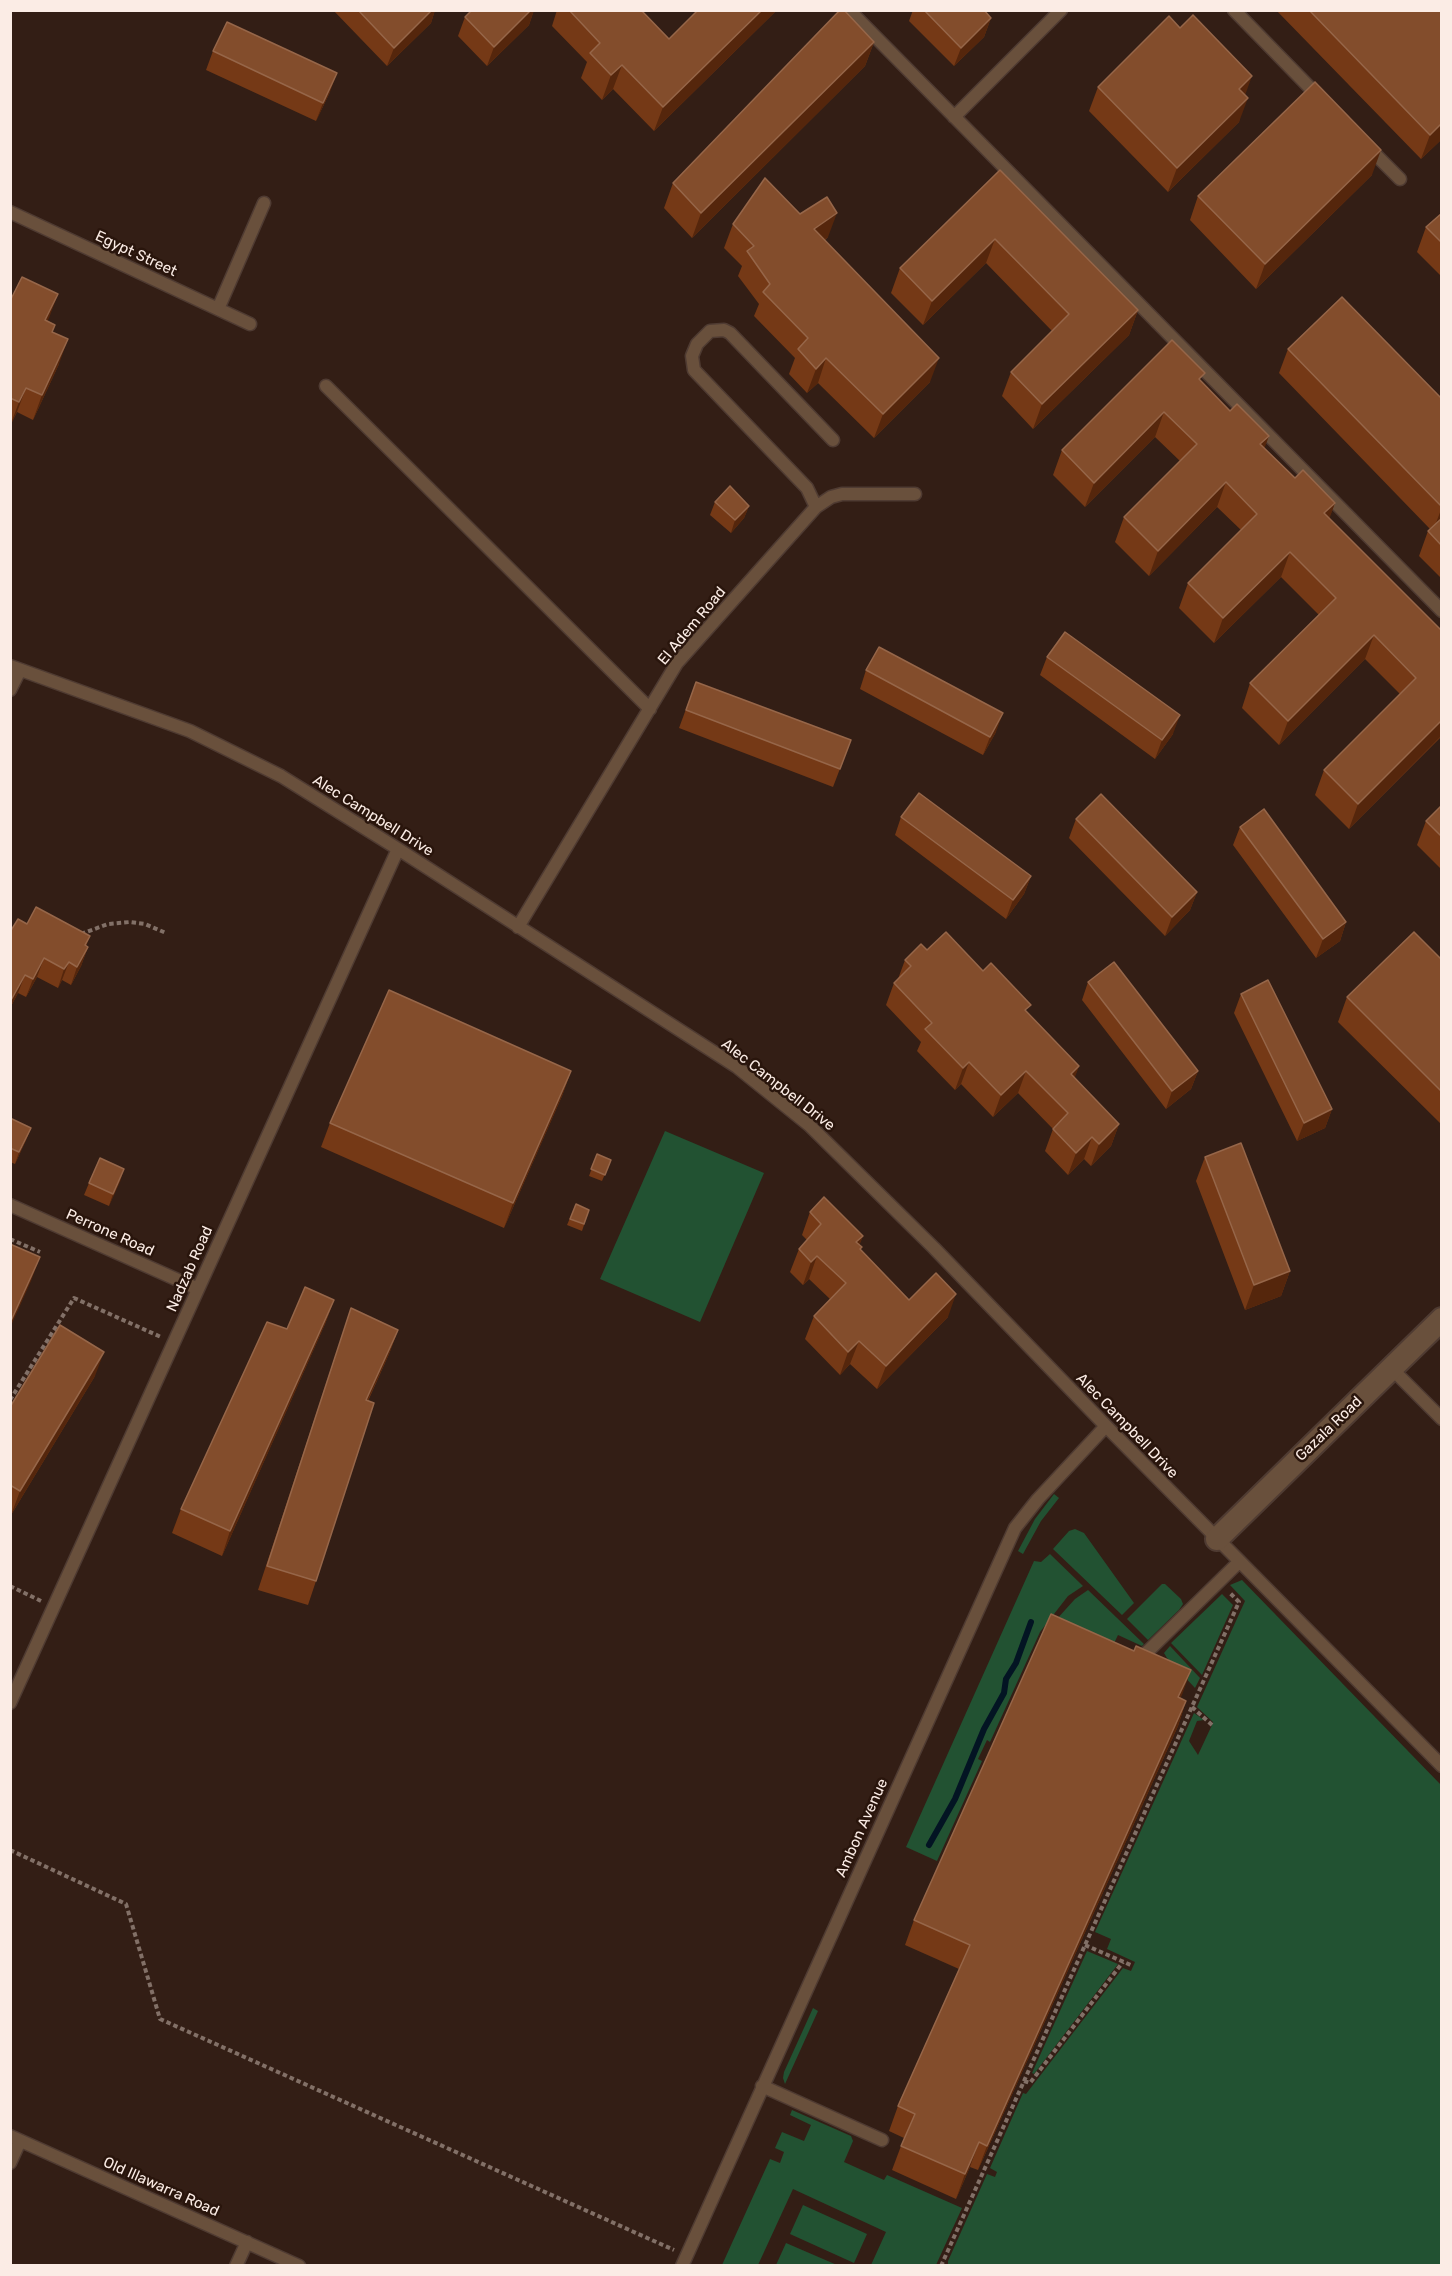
<!DOCTYPE html>
<style>
body{margin:0}
#map{position:relative;width:1452px;height:2276px;overflow:hidden;background:#331e15;font-family:Rubik,sans-serif}
canvas{display:block}
.frame{position:absolute;inset:0;border:12px solid #fbece5;pointer-events:none}
</style>
<div id="map">
<canvas width="1452" height="2276"></canvas>
<div class="frame"></div>
</div>
<script>
const ctx = document.querySelector('canvas').getContext('2d');
ctx.lineJoin = 'round';
function fillPath(path, color) {
  ctx.fillStyle = color;
  ctx.fill(path, 'evenodd');
}
function shape(rows) {
  const path = new Path2D();
  for (const r of rows) {
    path.moveTo(r[0], r[1]);
    for (let i = 2; i < r.length; i += 2) path.lineTo(r[i], r[i + 1]);
  }
  return path;
}
function trace(path, color, width, dash) {
  ctx.strokeStyle = color;
  ctx.lineWidth = width;
  ctx.lineCap = dash ? 'butt' : 'round';
  ctx.setLineDash(dash || []);
  ctx.stroke(path);
}
function label(font, color, halo, rows, align = 'center') {
  ctx.font = font + ' Rubik,sans-serif';
  ctx.lineWidth = 5;
  ctx.setLineDash([]);
  ctx.textBaseline = 'middle';
  ctx.strokeStyle = halo;
  ctx.fillStyle = color;
  for (const [text, x, y, turn = 0] of rows) {
    ctx.save();
    ctx.translate(x, y);
    ctx.rotate((+turn || 0) * Math.PI / 180);
    ctx.textAlign = isNaN(turn) ? turn : align;
    if (halo) ctx.strokeText(text, 0, 0);
    ctx.fillText(text, 0, 0);
    ctx.restore();
  }
}
fillPath(shape([
 [665,1131,764,1173,700,1322,600,1279],
 [1054,1494,1059,1498,1041,1521,1023,1554,1018,1551,1035,1519],
 [1075,1529,1084,1533,1134,1603,1122,1615,1053,1549,1069,1531],
 [1050,1554,1083,1586,1068,1596,1040,1632,990,1742,987,1740,978,1759,982,1761,937,1861,906,1847,1034,1561,1041,1562],
 [1242,1580,1441,1785,1441,2265,948,2265,948,2261,987,2174,995,2177,997,2172,990,2168,1023,2093,1026,2094,1123,1968,1131,1971,1135,1962,1107,1949,1111,1939,1095,1932,1194,1713,1204,1720,1197,1721,1189,1741,1198,1755,1212,1725,1213,1722,1197,1707,1245,1601,1230,1585],
 [1162,1584,1165,1584,1181,1599,1183,1604,1179,1610,1148,1640,1127,1619],
 [1088,1590,1144,1644,1142,1646,1118,1635,1105,1662,1056,1620,1075,1599],
 [1222,1594,1233,1605,1202,1675,1171,1643],
 [1170,1646,1200,1678,1195,1688,1167,1658,1164,1653],
 [1087,1951,1118,1964,1034,2074,1032,2073],
 [813,2008,818,2011,785,2084,783,2078,784,2072],
 [792,2110,851,2136,853,2141,844,2162,884,2180,887,2175,962,2208,936,2265,871,2265,886,2232,793,2189,758,2265,722,2265,770,2159,780,2163,784,2152,775,2148,782,2132,804,2141,811,2125,790,2115],
 [803,2205,867,2234,854,2263,790,2234],
 [786,2243,837,2265,776,2265]
]), '#225232');
trace(shape([
 [929,1845,955,1799,984,1729,1004,1693,1006,1679,1016,1663,1031,1622]
]), '#031423', 6);
const lane = shape([
 [849,10,1442,611],
 [1234,10,1319,97],
 [954,117,1061,10],
 [1367,146,1400,179],
 [10,212,250,324],
 [218,309,264,203],
 [326,386,650,709],
 [816,507,807,488,694,370,692,356,697,344,710,331,724,330,730,333,833,440],
 [10,666,190,731,281,776,398,849,737,1067,809,1125,934,1248,1106,1426,1442,1766],
 [10,690,20,670],
 [518,927,677,663,816,507,831,497,842,494,915,494],
 [10,1205,198,1289],
 [1391,1368,1442,1419],
 [1141,1658,1239,1562],
 [10,1703,398,849],
 [762,2086,882,2140],
 [10,2136,299,2266],
 [10,2163,20,2141],
 [236,2266,247,2242],
 [682,2266,1015,1528,1038,1499,1106,1426]
]);
const street = shape([
 [1217,1539,1442,1319]
]);
trace(lane, '#4f3b32', 15);
trace(street, '#4f3b32', 26);
trace(shape([
 [81,934,108,924,130,922,145,924,166,933],
 [10,1239,40,1252],
 [10,1400,74,1298,161,1337],
 [10,1586,41,1601],
 [1192,1707,1212,1725],
 [10,1850,126,1904,160,2019,674,2250],
 [1085,1945,1133,1966],
 [1024,2081,1030,2083,1123,1962],
 [941,2266,1239,1602,1230,1593]
]), '#827067', 4, [4.5, 3]);
trace(lane, '#69503c', 12);
trace(street, '#69503c', 22);
fillPath(shape([
 [333,10,435,10,431,23,387,66],
 [472,10,534,10,529,25,487,66,458,36,465,17],
 [557,10,641,10,669,39,777,10,654,131,613,89,602,100,581,78,587,62,552,26],
 [913,10,984,10,991,18,984,37,954,66,909,21],
 [1276,10,1442,10,1442,139,1421,159],
 [874,42,865,66,692,238,664,208,673,183],
 [213,51,330,92,316,121,206,70],
 [1098,87,1245,95,1239,122,1168,192,1089,111],
 [1000,170,1138,310,1129,335,1033,429,1002,396,1011,372,1052,331,986,263,923,325,891,293,900,268],
 [1372,175,1256,289,1190,220,1198,196],
 [1442,213,1442,277,1417,252,1426,227],
 [800,214,828,237,825,240,930,382,874,438,818,383,807,393,789,374,795,358,754,316,759,304,738,276,742,266,724,248,733,224],
 [10,301,47,321,53,332,59,364,33,420,17,412,10,426],
 [1288,349,1442,399,1442,579,1419,556,1428,531,1430,529,1279,373],
 [1202,382,1264,448,1295,478,1335,503,1329,518,1442,631,1442,736,1349,829,1315,795,1324,770,1400,694,1365,659,1279,745,1242,708,1250,683,1319,615,1281,577,1214,643,1179,608,1188,583,1241,530,1217,507,1149,576,1115,542,1124,517,1180,461,1155,437,1085,507,1053,475,1062,450],
 [715,502,749,506,744,518,731,533,710,515],
 [1047,657,1173,734,1155,759,1040,675],
 [866,670,996,732,983,755,860,689],
 [696,682,851,740,833,787,679,728],
 [1442,805,1442,870,1417,845,1426,821],
 [901,817,1031,876,1024,894,1006,919,895,835],
 [1076,819,1197,892,1190,910,1165,936,1069,838],
 [1240,827,1346,922,1340,941,1316,958,1233,845],
 [27,924,90,936,86,946,88,947,81,966,71,985,62,980,58,988,37,977,26,997,18,993,10,1008,10,932],
 [927,950,983,971,1028,1013,1079,1066,1074,1078,1119,1124,1111,1146,1091,1166,1084,1159,1068,1175,1045,1151,1053,1129,1018,1093,993,1117,961,1084,955,1090,917,1051,921,1042,886,1005,894,983,898,979,905,960],
 [1442,960,1442,1125,1338,1022,1347,997],
 [1088,982,1198,1071,1191,1089,1166,1109,1082,1000],
 [1241,994,1332,1109,1325,1128,1297,1141,1234,1013],
 [571,1071,562,1096,504,1228,321,1147,330,1123],
 [10,1118,31,1128,26,1140,15,1164,10,1162],
 [597,1154,611,1160,602,1181,589,1176],
 [1205,1157,1290,1271,1281,1296,1245,1310,1196,1181],
 [124,1169,109,1206,84,1195,89,1183],
 [576,1204,589,1210,582,1231,567,1225],
 [810,1212,863,1236,859,1245,861,1250,909,1300,948,1317,877,1389,850,1364,840,1375,805,1339,814,1316,830,1299,809,1279,803,1285,790,1272,799,1249,807,1240,802,1235],
 [334,1300,325,1324,222,1556,172,1533,181,1509,287,1329],
 [351,1308,398,1330,389,1354,368,1401,316,1581,308,1605,258,1590],
 [95,1376,11,1515,10,1515,10,1407],
 [1180,1698,1186,1701,1178,1726,978,2170,970,2167,956,2199,892,2170,904,2138,889,2131,898,2106,959,1969,905,1945,914,1920]
]), '#753916');
fillPath(shape([
 [432,10,435,10,431,23,387,66,394,48],
 [531,10,534,10,529,25,487,66,494,47],
 [762,10,777,10,654,131,663,107],
 [991,18,984,37,954,66,961,48],
 [874,42,865,66,692,238,701,213],
 [622,65,613,89,602,100,611,75],
 [337,73,330,92,316,121,323,103],
 [1252,76,1243,101,1239,89],
 [1248,98,1239,122,1168,192,1177,168],
 [1442,123,1442,139,1421,159,1430,135],
 [1381,150,1372,175,1256,289,1265,264],
 [837,213,828,237,805,254,814,229],
 [995,239,986,263,923,325,932,301],
 [58,294,49,318,36,345,45,320],
 [1138,310,1129,335,1033,429,1042,404],
 [68,339,59,364,33,420,42,395],
 [826,358,818,383,807,393,816,369],
 [939,358,930,382,874,438,883,414],
 [26,388,17,412,10,426,19,402],
 [1164,412,1155,437,1085,507,1094,483],
 [1269,436,1260,460,1260,444],
 [1226,482,1217,507,1149,576,1158,551],
 [1335,503,1326,528,1324,513],
 [749,506,744,518,731,533,735,520],
 [1442,507,1442,523,1433,531],
 [1290,552,1281,577,1214,643,1223,618],
 [1374,635,1365,659,1279,745,1288,721],
 [1003,713,996,732,983,755,990,737],
 [1180,715,1173,734,1155,759,1162,740],
 [1442,720,1441,736,1349,829,1358,804],
 [1031,876,1024,894,1006,919,1013,900],
 [1197,892,1190,910,1165,936,1172,917],
 [1346,922,1340,941,1316,958,1323,939],
 [88,947,81,966,71,985,77,967],
 [44,958,37,977,26,997,33,979],
 [69,962,62,980,58,988,64,969],
 [25,975,18,993,10,1008,10,1002],
 [969,1062,961,1084,955,1090,963,1068],
 [1079,1066,1071,1088,1071,1074],
 [571,1071,562,1096,504,1228,513,1203],
 [1026,1071,1018,1093,993,1117,1001,1095],
 [1198,1071,1191,1089,1166,1109,1172,1091],
 [1332,1109,1325,1128,1297,1141,1304,1123],
 [1119,1124,1111,1146,1091,1166,1099,1144],
 [31,1128,26,1140,15,1164,19,1152],
 [1092,1137,1084,1159,1068,1175,1076,1153],
 [124,1169,120,1182,109,1206,113,1194],
 [863,1236,854,1259,856,1242],
 [817,1256,809,1279,803,1285,811,1262],
 [40,1257,31,1281,10,1328,10,1323],
 [1290,1271,1281,1296,1245,1310,1254,1285],
 [956,1294,948,1317,877,1389,886,1366],
 [334,1300,325,1324,222,1556,230,1531],
 [398,1330,389,1354,357,1424,366,1400],
 [859,1341,850,1364,840,1375,848,1352],
 [104,1352,95,1376,11,1515,20,1491],
 [1191,1670,1182,1695,1169,1722,1178,1697],
 [1186,1701,1178,1726,978,2170,987,2146],
 [979,2142,970,2167,956,2199,965,2174]
]), '#55260c');
const building = shape([
 [358,10,432,10,394,48,358,10],
 [472,10,531,10,494,47,465,17,472,10],
 [569,10,641,10,669,39,698,10,762,10,663,107,622,65,611,75,590,53,600,43,569,10],
 [840,10,844,10,874,42,701,213,673,183,840,10],
 [924,10,984,10,991,18,961,48,924,10],
 [1309,10,1442,10,1442,123,1430,135,1309,10],
 [1193,15,1252,76,1239,89,1248,98,1177,168,1098,87,1169,16,1180,28,1193,15],
 [227,22,337,73,323,103,213,51,227,22],
 [1315,82,1381,150,1265,264,1198,196,1315,82],
 [1000,170,1138,310,1042,404,1011,372,1069,314,995,239,932,301,900,268,1000,170],
 [765,178,800,214,827,197,837,213,814,229,939,358,883,414,826,358,816,369,798,349,808,338,763,292,770,284,747,251,754,246,733,224,765,178],
 [1442,213,1442,243,1426,227,1442,213],
 [22,277,58,294,45,320,55,325,52,332,68,339,42,395,26,388,19,402,10,398,10,301,22,277],
 [1342,297,1442,399,1442,507,1288,349,1342,297],
 [1172,340,1205,373,1199,379,1230,411,1237,404,1269,436,1260,444,1295,478,1303,470,1335,503,1324,513,1442,631,1442,720,1358,804,1324,770,1416,678,1374,635,1288,721,1250,683,1336,598,1290,552,1223,618,1188,583,1257,514,1226,482,1158,551,1124,517,1197,444,1164,412,1094,483,1062,450,1172,340],
 [730,486,749,506,735,520,715,502,730,486],
 [1442,518,1442,546,1428,531,1442,518],
 [1065,632,1180,715,1162,740,1047,657,1065,632],
 [879,647,1003,713,990,737,866,670,879,647],
 [696,682,851,740,840,769,686,710,696,682],
 [919,793,1031,876,1013,900,901,817,919,793],
 [1101,794,1197,892,1172,917,1076,819,1101,794],
 [1442,805,1442,837,1426,821,1442,805],
 [1264,809,1346,922,1323,939,1240,827,1264,809],
 [36,907,90,936,85,945,88,947,77,967,69,962,64,969,44,958,33,979,25,975,10,1002,10,932,18,919,27,924,36,907],
 [946,932,983,971,991,963,1031,1005,1025,1010,1079,1066,1071,1074,1119,1124,1099,1144,1092,1137,1076,1153,1053,1129,1068,1113,1026,1071,1001,1095,969,1062,963,1068,925,1029,932,1023,894,983,911,966,905,960,921,944,927,950,946,932],
 [1414,932,1442,960,1442,1092,1347,997,1414,932],
 [1114,962,1198,1071,1172,1091,1088,982,1114,962],
 [1268,980,1332,1109,1304,1123,1241,994,1268,980],
 [389,990,571,1071,513,1203,330,1123,389,990],
 [10,1118,31,1128,19,1152,10,1148,10,1118],
 [1241,1143,1290,1271,1254,1285,1205,1157,1241,1143],
 [597,1154,611,1160,605,1175,591,1169,597,1154],
 [100,1158,124,1169,113,1194,89,1183,100,1158],
 [824,1197,863,1236,856,1242,862,1247,860,1249,909,1300,936,1273,956,1294,886,1366,859,1341,848,1352,814,1316,846,1283,817,1256,811,1262,799,1249,821,1224,810,1212,824,1197],
 [576,1204,589,1210,584,1224,570,1219,576,1204],
 [10,1244,40,1257,10,1323,10,1244],
 [305,1287,334,1300,230,1531,181,1509,267,1322,287,1329,305,1287],
 [351,1308,398,1330,366,1400,374,1403,316,1581,267,1566,351,1308],
 [60,1325,104,1352,20,1491,10,1485,10,1407,60,1325],
 [1051,1614,1134,1651,1136,1646,1191,1670,1178,1697,1186,1701,987,2146,979,2142,965,2174,901,2146,915,2114,898,2106,970,1945,914,1920,1051,1614]
]);
fillPath(building, '#834d2c');
trace(building, '#966649', 1.5);
label('15px', '#fbece5', '#29150c', [
 ["Egypt Street",136,254,25],
 ["El Adem Road",692,626,-50],
 ["Alec Campbell Drive",373,816,32],
 ["Alec Campbell Drive",778,1085,38],
 ["Perrone Road",110,1233,24],
 ["Nadzab Road",190,1269,-66],
 ["Alec Campbell Drive",1127,1426,46],
 ["Gazala Road",1329,1429,-44],
 ["Ambon Avenue",862,1828,-66],
 ["Old Illawarra Road",161,2187,24]
]);
</script>
